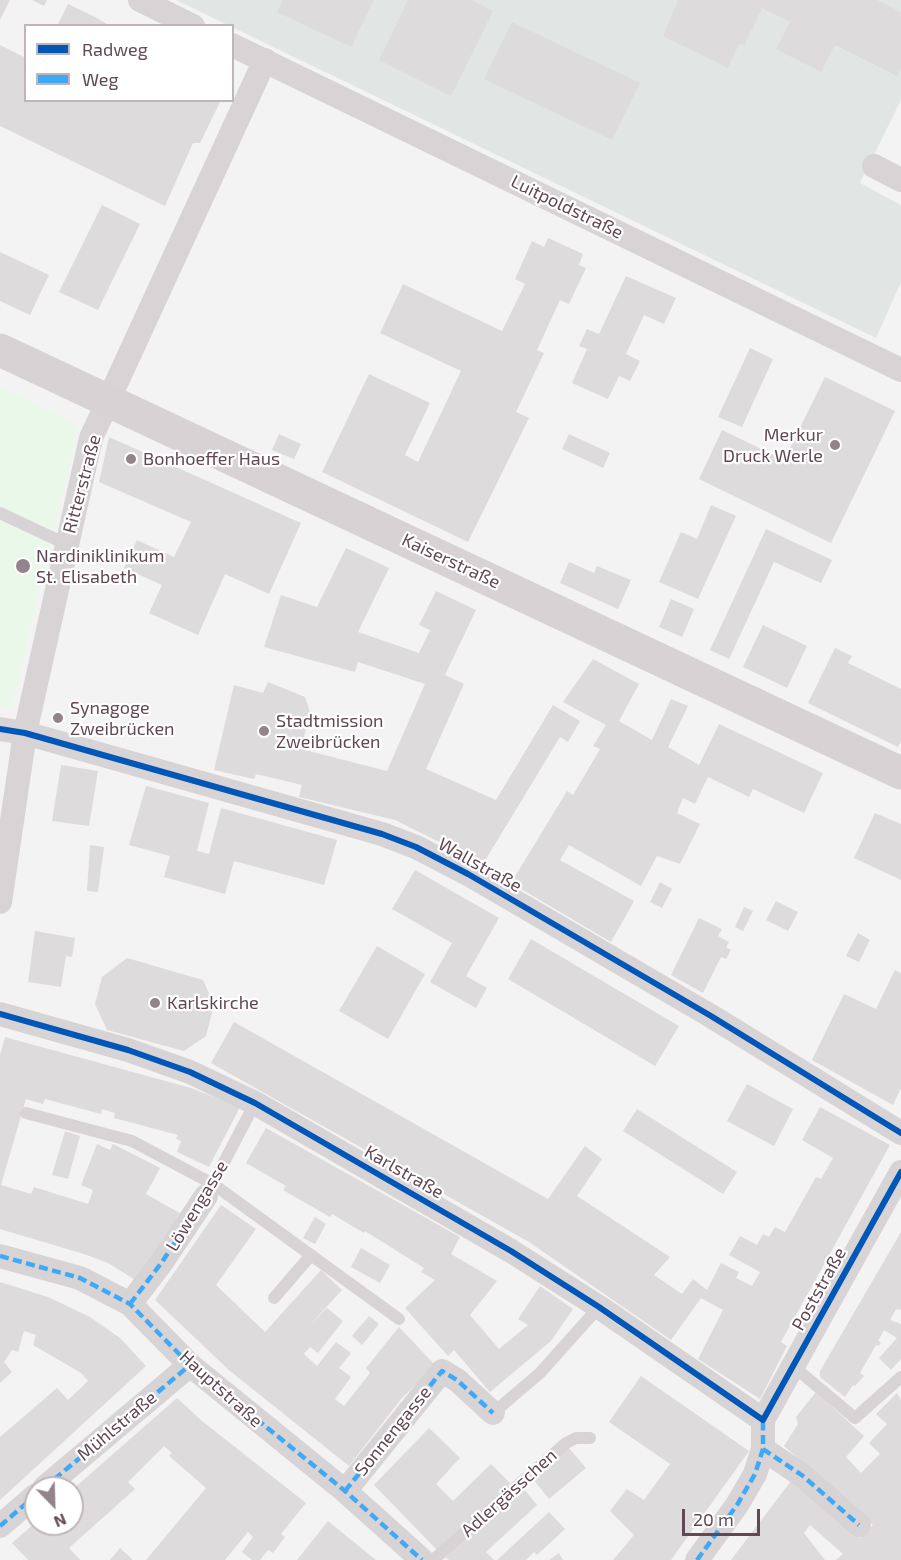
<!DOCTYPE html>
<meta charset="utf-8">
<style>
body{margin:0}
#map{position:relative;width:901px;height:1560px;overflow:hidden;background:#f2f3f2;font-family:"Exo 2",sans-serif}
canvas{display:block}
.legend{position:absolute;left:24px;top:24px;width:210px;height:78px;box-sizing:border-box;background:#fff;border:2px solid #bfb6bb;margin:0;padding:8px 10px;list-style:none;font-size:18px;color:#604855}
.legend li{display:flex;align-items:center;gap:12px;height:30px}
.legend b{width:30px;border:2px solid #bfb6bb}
.north{position:absolute;left:24px;top:1476px;width:60px;height:60px;box-sizing:border-box;background:#fff;border:2px solid #bfb6bb;border-radius:50%;rotate:157deg;font-size:16px;font-weight:700;line-height:24px;text-align:center;color:#604855}
.north::after{content:'';display:block;margin:auto;width:21px;height:27px;background:#93848c;clip-path:polygon(50% 0,100% 100%,50% 72%,0 100%)}
.scale{position:absolute;left:682px;top:1509px;width:78px;height:27px;box-sizing:border-box;border:3px solid #604855;border-top:0;padding-left:8px;font-size:18px;line-height:21px;white-space:nowrap;color:#604855;-webkit-text-stroke:4px #fff;paint-order:stroke}
</style>
<div id="map">
<canvas width="901" height="1560"></canvas>
<ul class="legend">
<li><b style="height:8px;background:#0057b8"></b>Radweg</li>
<li><b style="height:8px;background:#3fa9f5"></b>Weg</li>
</ul>
<div class="north">N</div>
<div class="scale">20 m</div>
</div>
<script>
const ctx = document.querySelector('canvas').getContext('2d');
ctx.lineJoin = 'round';
function fillPath(path, color) {
  ctx.fillStyle = color;
  ctx.fill(path, 'evenodd');
}
function shape(rows) {
  const path = new Path2D();
  for (const r of rows) {
    path.moveTo(r[0], r[1]);
    for (let i = 2; i < r.length; i += 2) path.lineTo(r[i], r[i + 1]);
  }
  return path;
}
function trace(path, color, width, dash) {
  ctx.strokeStyle = color;
  ctx.lineWidth = width;
  ctx.lineCap = dash ? 'butt' : 'round';
  ctx.setLineDash(dash || []);
  ctx.stroke(path);
}
function label(font, color, halo, rows, align = 'center') {
  ctx.font = font + ' "Exo 2",sans-serif';
  ctx.lineWidth = 4.5;
  ctx.setLineDash([]);
  ctx.textBaseline = 'middle';
  ctx.strokeStyle = halo;
  ctx.fillStyle = color;
  for (const [text, x, y, turn = 0] of rows) {
    ctx.save();
    ctx.translate(x, y);
    ctx.rotate((+turn || 0) * Math.PI / 180);
    ctx.textAlign = isNaN(turn) ? turn : align;
    if (halo) ctx.strokeText(text, 0, 0);
    ctx.fillText(text, 0, 0);
    ctx.restore();
  }
}
fillPath(shape([
 [176,0,901,0,901,100,860,183,901,205,901,282,876,338]
]), '#e1e6e5');
fillPath(shape([
 [0,387,78,426,11,709,0,706]
]), '#eaf8ea');
fillPath(shape([
 [0,0,10,0,0,20],
 [32,0,47,0,44,6],
 [283,0,374,0,351,47,277,12],
 [408,0,472,0,493,11,451,96,379,60],
 [678,0,877,0,901,12,901,68,897,76,835,45,821,72,776,49,790,22,756,5,762,9,744,45,739,44,728,68,663,36],
 [68,4,97,18,110,26,57,26],
 [512,22,640,83,612,140,484,79],
 [0,45,26,58,26,100,221,100,200,143,193,143,165,206,0,126],
 [102,205,140,224,98,310,59,292],
 [548,238,583,254,579,265,586,268,569,304,560,300,537,350,544,353,516,412,529,418,468,542,322,472,369,374,430,403,405,455,418,462,461,371,380,333,403,284,502,331,525,284,515,279,532,241,544,247],
 [0,252,49,275,30,315,0,301],
 [626,276,676,298,664,324,644,315,626,354,640,361,630,381,619,376,608,399,572,383,587,349,579,346,587,329,599,334],
 [750,348,773,359,742,427,718,417],
 [825,377,895,411,831,543,699,479,722,430,784,460],
 [279,434,301,444,294,459,272,450],
 [569,434,610,453,603,468,562,449],
 [109,437,301,523,269,594,225,574,198,635,149,613,162,585,124,568,137,540,174,557,191,522,99,482],
 [711,505,736,516,698,599,659,582,681,532,697,539],
 [766,529,832,560,821,583,774,562,729,659,710,650],
 [346,548,389,568,358,632,419,653,430,630,419,625,436,591,476,610,445,675,464,684,426,769,496,800,553,705,580,721,568,742,560,737,483,864,395,820,299,797,302,785,256,774,254,779,214,770,234,685,263,693,268,682,305,697,310,712,301,749,387,771,425,684,358,662,355,672,264,647,281,595,317,607],
 [569,562,594,573,597,566,631,580,618,609,560,583],
 [671,599,694,609,682,637,659,627],
 [763,625,807,646,787,688,743,667],
 [835,648,852,656,848,663,901,689,901,741,898,747,808,703],
 [593,659,639,684,619,721,652,740,671,699,688,706,668,747,699,765,719,724,823,773,804,813,753,789,749,797,708,777,695,804,683,798,677,813,700,824,680,864,657,856,641,886,569,845,560,860,634,901,611,942,511,883,567,791,573,795,600,749,593,746,606,725,563,702],
 [61,765,98,771,89,826,52,821],
 [146,786,209,803,197,851,209,854,221,808,337,840,324,885,234,861,225,894,164,877,170,856,129,845],
 [875,813,901,824,901,880,854,858],
 [90,845,104,847,98,892,87,891],
 [415,870,499,918,466,976,487,988,476,1008,430,982,452,943,392,909],
 [660,882,672,889,662,908,650,902],
 [776,901,798,912,788,931,766,920],
 [744,907,753,911,743,931,735,927],
 [699,918,722,929,718,936,729,942,726,947,731,950,726,959,721,957,703,993,671,975],
 [35,931,75,938,72,957,66,956,61,987,28,982],
 [858,933,870,940,859,962,846,956],
 [531,939,679,1026,655,1066,508,979],
 [377,946,425,974,388,1039,339,1011],
 [127,958,203,980,214,1005,206,1036,184,1051,107,1030,95,1004,102,977],
 [895,970,901,973,901,1088,893,1105,812,1060,844,994,876,1009],
 [234,1022,548,1199,585,1146,602,1159,577,1196,670,1257,654,1275,682,1294,693,1279,707,1290,721,1263,739,1272,736,1278,752,1286,760,1272,729,1255,740,1236,757,1245,763,1234,769,1237,775,1227,785,1232,816,1177,821,1179,833,1158,802,1140,820,1107,890,1145,781,1342,787,1346,760,1399,698,1359,723,1310,701,1298,671,1340,529,1242,211,1063],
 [5,1037,191,1088,240,1107,209,1167,177,1152,181,1141,176,1139,178,1135,114,1118,115,1113,102,1109,101,1114,45,1099,43,1104,26,1099,1,1185,31,1194,34,1187,88,1204,93,1190,81,1185,97,1144,110,1150,113,1144,160,1168,146,1194,183,1215,137,1281,108,1263,84,1254,0,1229,0,1055],
 [747,1084,793,1109,774,1146,727,1121],
 [637,1109,737,1172,723,1194,623,1131],
 [266,1128,460,1237,451,1254,497,1281,470,1315,499,1349,528,1325,518,1319,540,1286,573,1309,551,1341,490,1392,454,1350,448,1356,405,1308,435,1280,421,1272,424,1268,365,1231,364,1233,332,1214,330,1217,283,1190,286,1186,246,1163],
 [65,1131,80,1136,68,1179,52,1175],
 [221,1205,256,1229,216,1285,265,1332,321,1270,342,1290,309,1326,327,1308,343,1321,318,1353,310,1347,304,1354,317,1366,336,1342,351,1353,339,1368,351,1377,335,1399,344,1406,370,1373,366,1368,399,1327,436,1366,402,1398,349,1466,230,1371,155,1300],
 [315,1217,326,1224,315,1244,303,1238],
 [901,1232,901,1310,896,1309,890,1320,901,1324,901,1359,891,1370,879,1358,897,1338,884,1330,878,1341,881,1342,879,1346,876,1345,860,1373,864,1376,855,1386,853,1385,845,1397,820,1377,820,1371],
 [361,1248,390,1265,380,1283,351,1267],
 [0,1282,48,1297,90,1317,120,1338,146,1366,0,1500,0,1437,57,1388,68,1400,88,1381,81,1373,33,1345,36,1335,24,1331,18,1352,12,1350,4,1362,12,1372,0,1383],
 [369,1316,379,1324,362,1345,352,1336],
 [641,1376,749,1451,671,1560,613,1560,634,1535,610,1511,627,1489,644,1500,670,1464,609,1422],
 [816,1392,864,1436,846,1457,861,1473,880,1454,869,1443,887,1424,876,1414,897,1393,901,1400,901,1560,836,1560,843,1554,810,1525,804,1533,825,1560,731,1560,794,1477,860,1538,873,1525,784,1446,798,1424,796,1417],
 [177,1398,202,1421,306,1503,281,1534,285,1537,273,1553,268,1550,260,1560,252,1560,242,1552,253,1537,248,1532,225,1560,146,1560,206,1488,169,1456,172,1453,164,1446,128,1482,135,1489,69,1548,80,1560,28,1560,12,1543,36,1522,36,1524,72,1524,72,1490],
 [429,1428,460,1458,436,1484,453,1501,491,1464,510,1483,440,1553,374,1485],
 [568,1447,586,1468,549,1499,532,1478],
 [523,1488,537,1505,486,1552,494,1560,449,1560,445,1557],
 [549,1512,565,1529,537,1555,534,1552,526,1560,497,1560],
 [328,1521,371,1556,376,1560,297,1560],
 [120,1548,133,1560,110,1560],
 [559,1553,563,1560,549,1560]
]), '#dedbdc');
trace(shape([
 [0,513,66,544],
 [26,1113,132,1141,213,1184,399,1319],
 [210,1189,255,1103],
 [274,1298,311,1255],
 [793,1366,855,1418,901,1377],
 [493,1413,540,1373,599,1307],
 [433,1560,566,1443,576,1438,590,1438]
]), '#d8d4d6', 12);
trace(shape([
 [140,0,193,26],
 [232,45,901,370],
 [874,166,901,180],
 [0,729,25,733,382,834,416,847,468,874,711,1016,901,1133],
 [0,902,25,733,91,438,265,60],
 [0,1014,128,1050,190,1072,255,1103,511,1251,599,1307,763,1420],
 [0,1256,80,1278,130,1304,190,1365,345,1491,422,1560],
 [130,1304,162,1262,206,1196],
 [763,1449,803,1476,859,1525],
 [44,1488,190,1365],
 [345,1491,442,1371,457,1380,493,1413],
 [0,1526,36,1495],
 [697,1560,737,1505,755,1474,763,1449,763,1420,901,1172]
]), '#d8d4d6', 24);
trace(shape([
 [0,350,901,773]
]), '#d8d2d5', 33);
trace(shape([
 [0,1256,80,1278,130,1304,190,1365,345,1491,422,1560],
 [130,1304,162,1262,206,1196],
 [763,1449,803,1476,859,1525],
 [44,1488,190,1365],
 [345,1491,442,1371,457,1380,493,1413],
 [0,1526,36,1495],
 [697,1560,737,1505,755,1474,763,1449,763,1420]
]), '#3fa9f5', 4.5, [9, 4.5]);
trace(shape([
 [0,729,25,733,382,834,416,847,468,874,711,1016,901,1133],
 [0,1014,128,1050,190,1072,255,1103,511,1251,599,1307,763,1420,901,1172]
]), '#0057b8', 6);
for (const [x, y, r, color] of [
 [835,445,6,"#93848c"],
 [131,459,6,"#93848c"],
 [23,566,8,"#93848c"],
 [58,718,6,"#93848c"],
 [264,731,6,"#93848c"],
 [155,1003,6,"#93848c"]
]) {
  const dot = new Path2D();
  dot.arc(x, y, r, 0, 2 * Math.PI);
  ctx.fillStyle = color;
  ctx.fill(dot);
  trace(dot, '#fff', 2);
}
label('18px', '#604855', '#fff', [
 ["Luitpoldstraße",567,207,26],
 ["Ritterstraße",82,484,-75],
 ["Kaiserstraße",451,561,25],
 ["Wallstraße",480,865,29],
 ["Karlstraße",404,1172,30],
 ["Löwengasse",197,1206,-59],
 ["Poststraße",819,1289,-61],
 ["Hauptstraße",221,1389,42],
 ["Mühlstraße",117,1426,-40],
 ["Sonnengasse",393,1431,-51],
 ["Adlergässchen",509,1493,-42]
]);
label('18px', '#604855', '#fff', [
 ["Merkur",823,435,"right"],
 ["Druck Werle",823,456,"right"],
 ["Bonhoeffer Haus",143,459],
 ["Nardiniklinikum",36,556],
 ["St. Elisabeth",36,577],
 ["Synagoge",70,708],
 ["Zweibrücken",70,729],
 ["Stadtmission",276,721],
 ["Zweibrücken",276,742],
 ["Karlskirche",167,1003]
], 'left');
</script>
